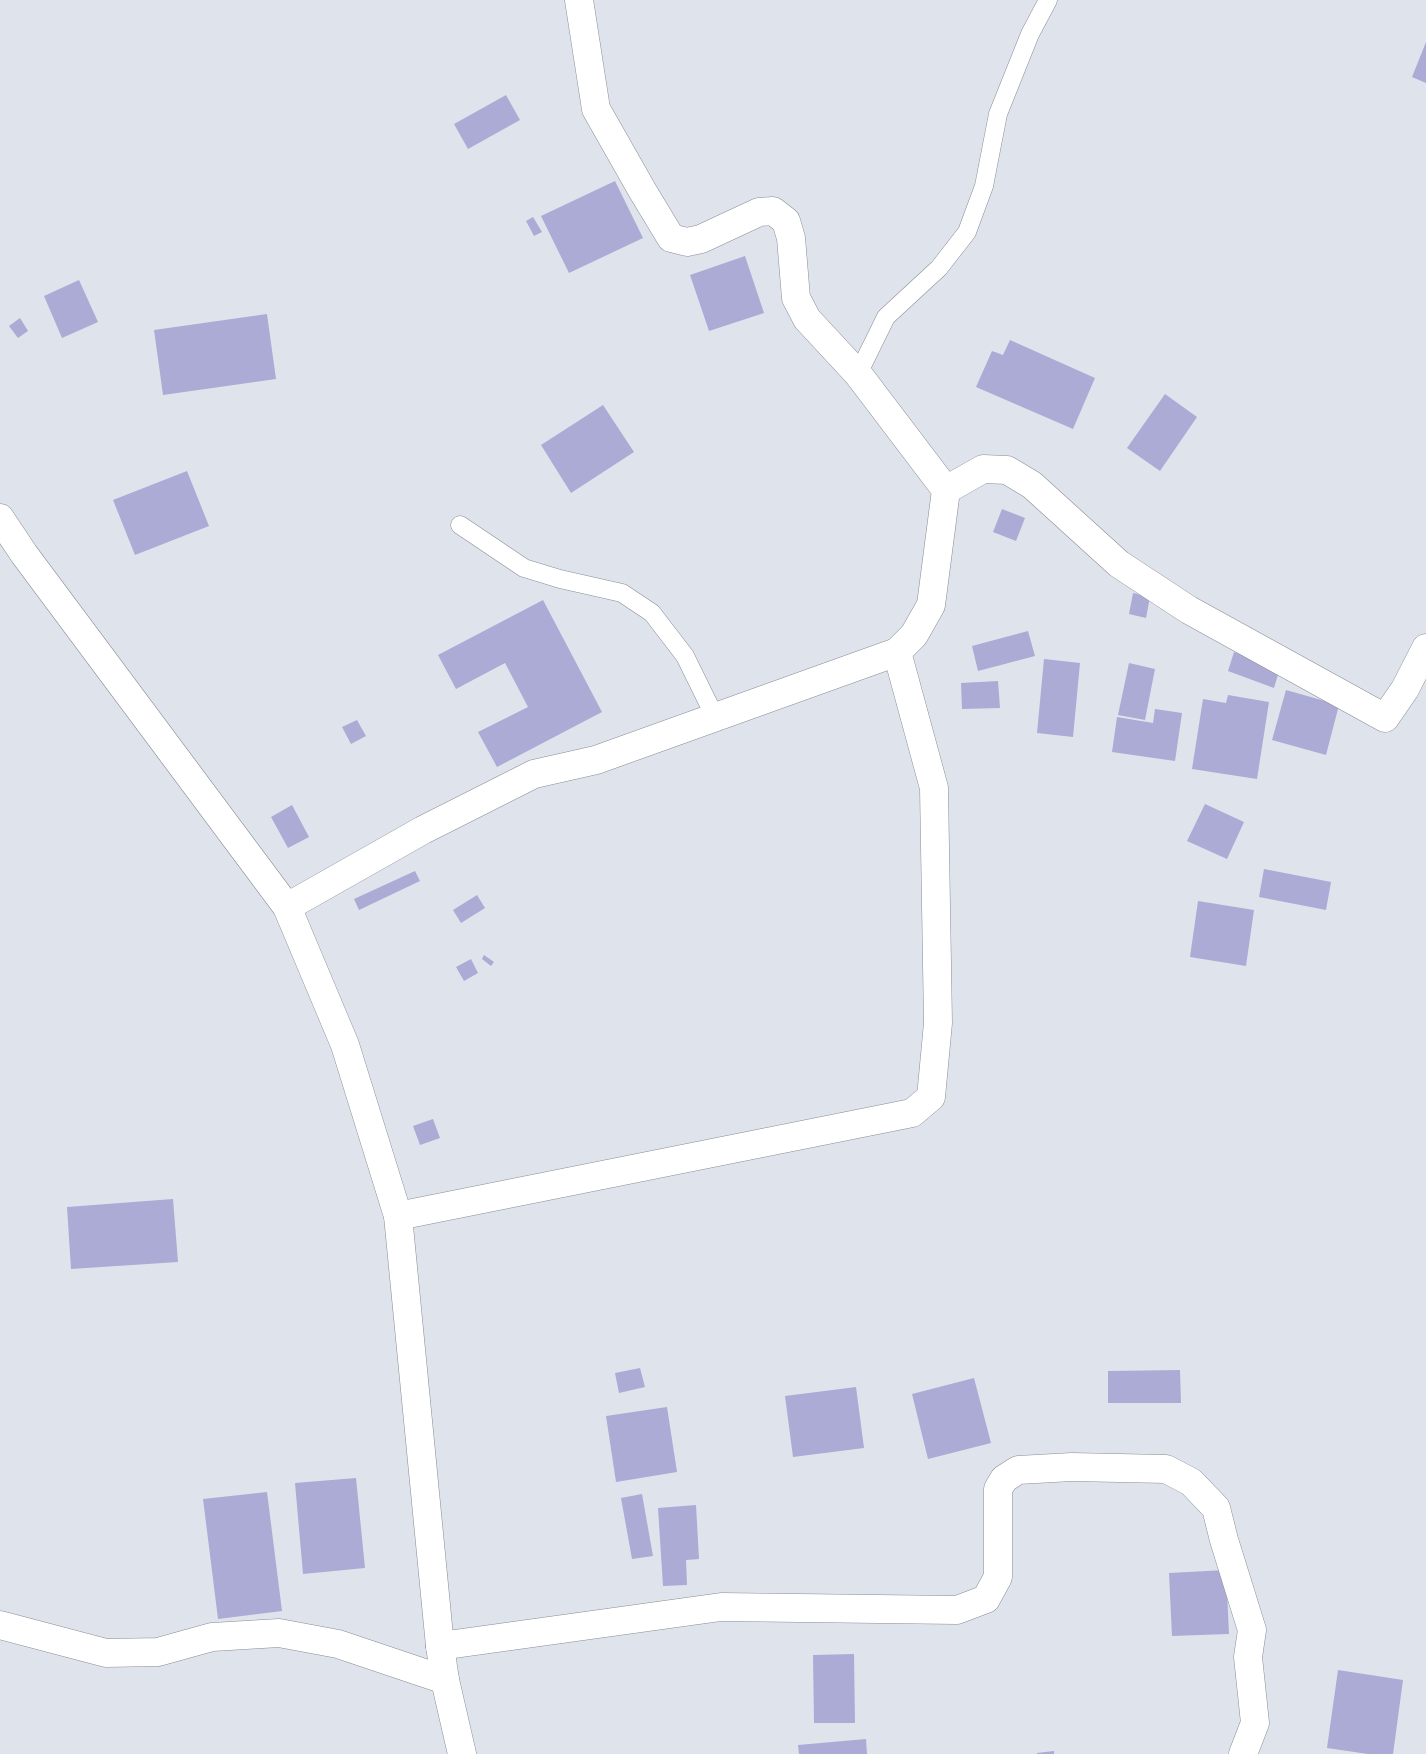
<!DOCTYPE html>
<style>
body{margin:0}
canvas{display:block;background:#dee3ec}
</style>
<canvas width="1426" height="1754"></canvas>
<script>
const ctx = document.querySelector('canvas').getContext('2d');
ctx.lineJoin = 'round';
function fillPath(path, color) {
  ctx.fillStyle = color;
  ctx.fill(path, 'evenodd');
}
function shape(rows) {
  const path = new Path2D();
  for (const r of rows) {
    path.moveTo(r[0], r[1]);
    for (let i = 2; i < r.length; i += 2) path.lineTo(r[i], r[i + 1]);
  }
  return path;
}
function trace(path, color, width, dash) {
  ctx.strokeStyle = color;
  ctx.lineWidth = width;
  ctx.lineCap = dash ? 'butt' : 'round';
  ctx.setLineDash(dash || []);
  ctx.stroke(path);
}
fillPath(shape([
 [1426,42,1426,83,1412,77],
 [506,95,520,120,468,149,454,124],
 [615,181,643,238,569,273,541,216],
 [533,217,542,232,534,236,526,221],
 [745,256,764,313,709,331,690,275],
 [79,280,98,322,62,338,44,296],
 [267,314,276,379,163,395,154,330],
 [20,318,28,331,18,338,9,326],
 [1010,340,1095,378,1073,429,976,387,992,351,1003,355],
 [1165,394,1197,417,1160,471,1127,448],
 [603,405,634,452,571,493,541,445],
 [187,471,209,526,135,555,113,500],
 [1002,509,1025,518,1016,541,993,532],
 [1133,593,1150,597,1146,618,1129,614],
 [543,600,602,712,497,767,478,732,528,707,505,663,456,689,438,655],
 [1028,631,1035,656,978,671,972,646],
 [1234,652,1280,668,1274,688,1228,671],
 [1044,659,1080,663,1073,737,1037,733],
 [1129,663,1155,669,1145,720,1118,715],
 [998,681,1000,708,962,709,961,683],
 [1286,690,1339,705,1326,755,1272,740],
 [1228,695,1269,702,1257,779,1192,769,1203,699,1226,703],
 [1155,709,1182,713,1175,761,1112,752,1117,717,1153,723],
 [357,720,366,736,351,744,342,727],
 [1205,804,1244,822,1227,859,1187,841],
 [292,805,309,837,288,848,271,817],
 [1264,869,1331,882,1326,910,1259,897],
 [415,871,420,881,359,910,354,899],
 [477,895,485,908,461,923,453,910],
 [1198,901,1254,910,1246,966,1190,957],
 [484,955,494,962,491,966,482,959],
 [471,959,478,973,464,981,456,967],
 [433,1119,440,1138,420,1145,413,1126],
 [173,1199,178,1262,71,1269,67,1207],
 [640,1368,645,1387,619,1393,615,1373],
 [1180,1370,1181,1403,1108,1403,1108,1371],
 [974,1378,991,1443,928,1459,912,1394],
 [856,1387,864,1448,793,1457,785,1396],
 [667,1407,677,1472,616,1482,606,1416],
 [356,1478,365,1568,303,1574,295,1483],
 [267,1492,282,1611,218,1619,203,1499],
 [642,1494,653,1556,632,1559,621,1498],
 [696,1505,699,1559,686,1560,687,1585,663,1586,658,1508],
 [1226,1570,1229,1634,1172,1636,1169,1573],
 [854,1654,855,1723,814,1723,813,1655],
 [1338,1670,1403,1680,1393,1754,1368,1754,1327,1748],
 [866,1739,867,1754,799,1754,798,1745],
 [1054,1751,1054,1754,1037,1754,1037,1753]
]), '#acabd6');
const lane = shape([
 [858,374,886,317,939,268,967,232,984,186,998,114,1030,34,1048,0],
 [460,525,524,568,560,579,622,593,652,613,685,656,715,717]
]);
const street = shape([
 [579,0,596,109,642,190,671,238,687,242,701,239,759,212,773,211,786,221,791,238,796,298,807,319,858,374,946,490],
 [287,907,423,830,534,774,596,760,897,652,914,635,931,605,946,490,983,469,1007,470,1032,485,1119,564,1189,610,1385,718,1405,689,1426,648],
 [398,1216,912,1113,931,1097,938,1023,934,788,897,652],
 [0,1625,106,1653,158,1652,212,1637,279,1633,338,1644,445,1680],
 [440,1646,721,1607,957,1610,986,1599,998,1577,998,1489,1004,1479,1018,1470,1072,1467,1166,1469,1191,1482,1216,1508,1224,1540,1252,1630,1248,1657,1255,1723,1243,1754]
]);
const secondary = shape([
 [0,518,24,554,287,907,345,1045,398,1216,440,1646,445,1680,462,1754]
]);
trace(lane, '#898d96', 19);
trace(street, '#898d96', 29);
trace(secondary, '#898d96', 29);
trace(lane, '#fff', 18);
trace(street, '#fff', 28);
trace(secondary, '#fff', 28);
</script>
